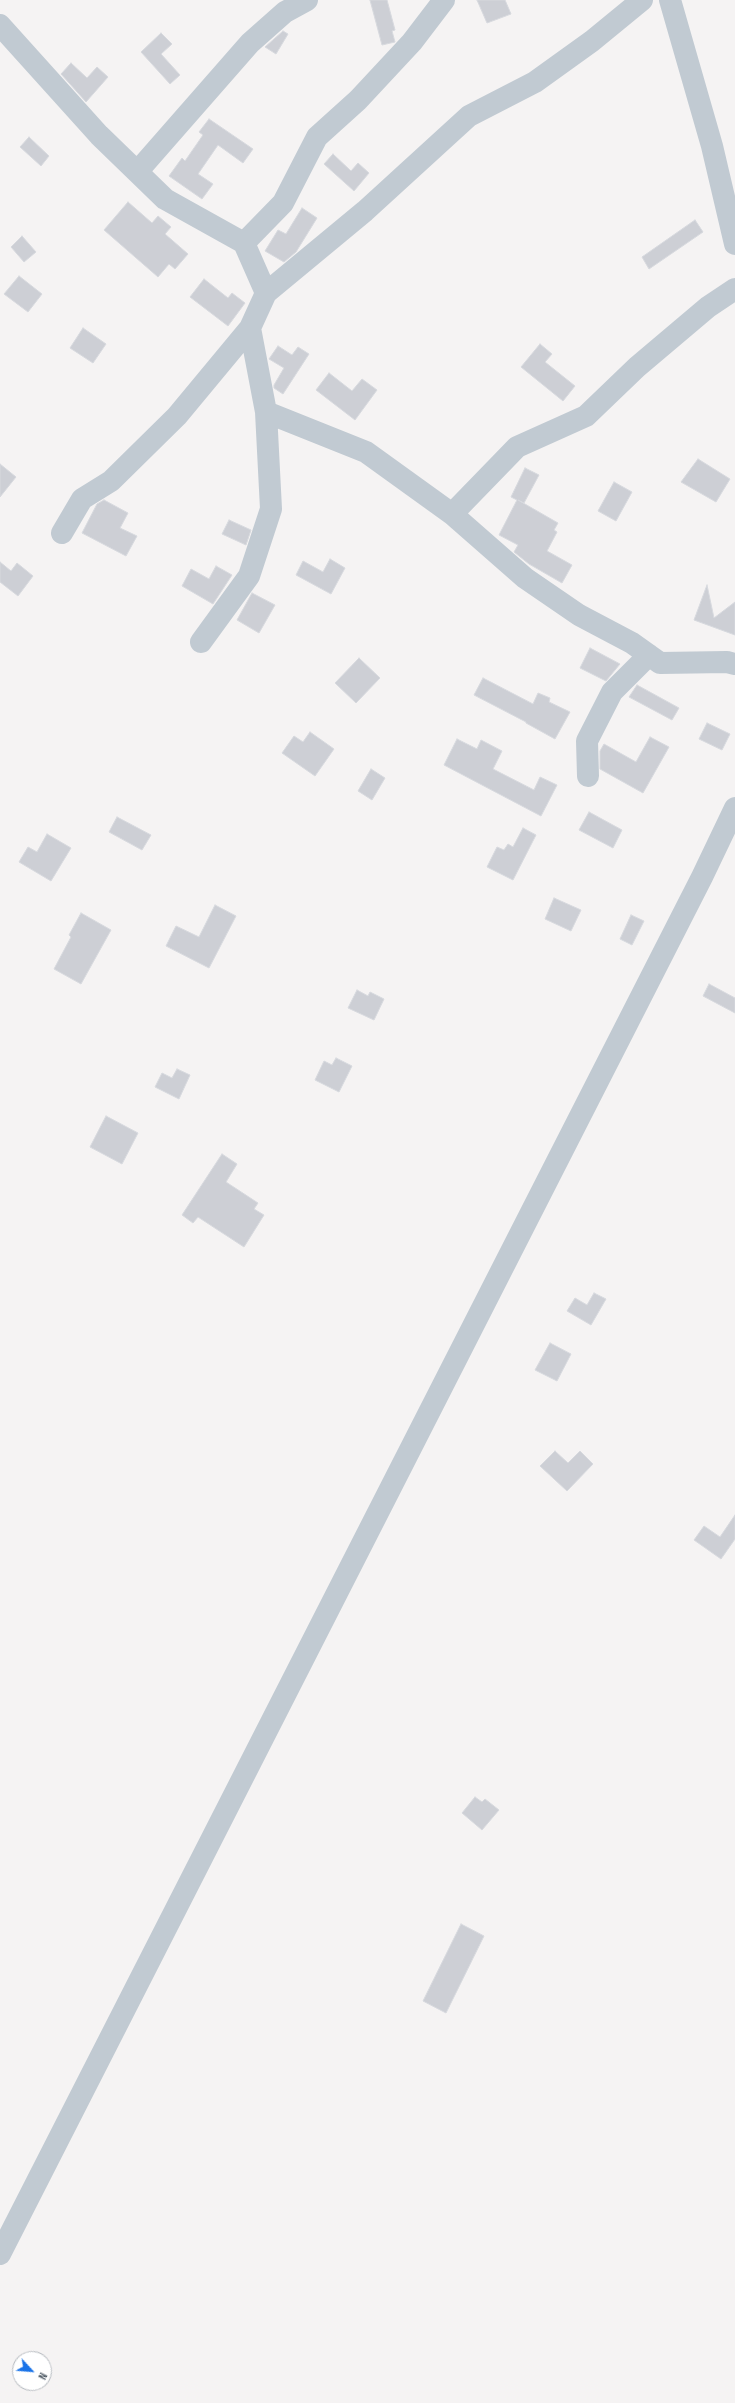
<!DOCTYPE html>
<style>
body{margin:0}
#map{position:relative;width:735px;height:2403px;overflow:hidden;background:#f5f3f3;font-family:"Sofia Sans Condensed",sans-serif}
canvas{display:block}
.north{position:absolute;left:12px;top:2351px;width:40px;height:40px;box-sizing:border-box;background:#fff;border:1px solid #b7bbc0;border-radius:50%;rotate:116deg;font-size:11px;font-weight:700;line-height:16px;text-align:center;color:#4a5661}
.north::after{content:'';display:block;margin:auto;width:14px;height:18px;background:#1a73e8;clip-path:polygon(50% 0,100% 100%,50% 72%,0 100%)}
</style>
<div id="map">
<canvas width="735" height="2403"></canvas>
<div class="north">N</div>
</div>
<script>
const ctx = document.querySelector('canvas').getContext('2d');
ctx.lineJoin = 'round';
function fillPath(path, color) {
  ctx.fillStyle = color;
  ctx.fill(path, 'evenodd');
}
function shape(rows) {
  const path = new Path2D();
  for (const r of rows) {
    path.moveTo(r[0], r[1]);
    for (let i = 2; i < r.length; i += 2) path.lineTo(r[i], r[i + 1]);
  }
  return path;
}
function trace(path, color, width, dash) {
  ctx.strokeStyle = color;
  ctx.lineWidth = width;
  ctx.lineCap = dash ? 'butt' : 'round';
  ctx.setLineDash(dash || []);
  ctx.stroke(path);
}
const building = shape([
 [370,0,387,0,395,30,392,31,395,42,382,45,370,0],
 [477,0,505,0,511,14,487,23,477,0],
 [283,31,288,34,276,54,265,47,283,31],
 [161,33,172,44,161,54,180,75,170,84,141,52,161,33],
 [71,63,87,78,97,67,108,77,86,102,61,74,71,63],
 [209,119,253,149,243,163,218,145,198,174,213,184,202,199,169,176,182,158,185,161,203,135,199,132,209,119],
 [29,137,49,156,41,166,20,147,29,137],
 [333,154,351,171,358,163,369,173,354,191,324,164,333,154],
 [128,202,152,223,158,216,171,227,165,234,188,254,175,269,169,264,158,277,104,230,128,202],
 [302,208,317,218,296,252,284,262,265,251,278,230,286,234,302,208],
 [695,220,703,232,649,269,642,257,695,220],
 [22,236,36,252,24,262,11,247,22,236],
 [19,276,42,294,28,312,4,294,19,276],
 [204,279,228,298,232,293,245,303,228,326,190,297,204,279],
 [83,328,106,344,93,363,70,348,83,328],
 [540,344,552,354,545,362,575,386,563,401,521,367,540,344],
 [278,346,292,355,298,347,309,354,283,394,274,388,274,385,284,368,269,359,278,346],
 [329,373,352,391,362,379,377,390,355,420,316,390,329,373],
 [698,459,730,479,716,502,681,482,698,459],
 [0,464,16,477,0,497,0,464],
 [525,468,539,475,524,503,518,500,558,523,554,530,557,532,547,551,572,565,562,583,529,564,514,552,518,545,499,535,517,500,511,497,525,468],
 [614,482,632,492,616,521,598,511,614,482],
 [104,500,128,513,120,528,137,536,126,556,82,533,97,504,104,500],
 [229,520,251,530,246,545,222,534,229,520],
 [330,559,345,568,331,594,296,575,303,561,323,572,330,559],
 [0,562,11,571,17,563,33,576,18,596,0,582,0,562],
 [216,566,232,575,213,604,182,586,191,569,209,579,216,566],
 [707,585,714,618,735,602,735,635,694,620,707,585],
 [252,593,275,605,259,633,237,620,252,593],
 [590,648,620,664,606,681,580,668,590,648],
 [359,658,380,678,356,703,335,683,359,658],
 [483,678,533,704,538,693,550,698,549,702,570,712,555,739,526,723,526,722,474,695,483,678],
 [637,685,679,708,672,720,629,697,637,685],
 [707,723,730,734,722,750,699,739,707,723],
 [310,732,334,749,315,776,282,753,294,736,303,742,310,732],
 [650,737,669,747,643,793,600,769,600,751,604,744,636,762,650,737],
 [457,739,477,749,481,740,502,751,493,769,534,790,540,777,557,785,541,816,444,765,457,739],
 [371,769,385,778,372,800,358,791,371,769],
 [589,812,622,830,613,848,579,830,589,812],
 [117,817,151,835,142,850,109,832,117,817],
 [523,828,536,835,513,880,487,867,497,847,504,850,508,844,513,847,523,828],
 [47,834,71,848,51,881,19,862,28,847,37,852,47,834],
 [554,898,581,910,571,931,545,919,554,898],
 [215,905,236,916,209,968,166,946,176,926,199,937,215,905],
 [81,913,111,930,81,984,54,969,71,937,69,935,81,913],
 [631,915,644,921,632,945,620,939,631,915],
 [709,984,735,998,735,1013,703,996,709,984],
 [357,990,368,996,370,992,384,999,374,1020,348,1008,357,990],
 [336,1058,352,1066,339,1092,315,1080,324,1061,332,1065,336,1058],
 [177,1069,190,1075,179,1099,155,1087,162,1073,172,1078,177,1069],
 [106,1116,138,1133,122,1164,90,1147,106,1116],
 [222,1154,237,1164,226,1182,258,1203,254,1209,264,1215,244,1247,198,1217,193,1223,182,1215,222,1154],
 [594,1293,606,1299,591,1325,567,1311,575,1298,587,1305,594,1293],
 [550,1343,571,1354,557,1381,535,1370,550,1343],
 [555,1451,568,1463,580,1451,593,1464,567,1491,540,1466,555,1451],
 [735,1515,735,1539,721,1559,694,1540,704,1526,720,1537,735,1515],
 [475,1797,482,1802,485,1799,499,1810,482,1830,462,1813,475,1797],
 [461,1924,484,1936,446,2013,423,2001,461,1924]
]);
fillPath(building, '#cdcfd5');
trace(building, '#d7d9de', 1);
trace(shape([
 [670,0,712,146,735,244],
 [0,25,99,135,165,199,244,243,266,293,250,328,177,416,111,481,82,499,62,533],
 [137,172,250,43,285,12,307,0],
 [244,243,283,203,317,137,358,100,412,42,444,0],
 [266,293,365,211,469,116,535,82,592,41,642,0],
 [266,412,366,452,452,514,525,578,579,615,632,643,660,663,727,662,735,664],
 [452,514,517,447,586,416,637,367,708,307,735,289],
 [201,642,249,576,271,509,266,412,250,328],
 [588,776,587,741,612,692,649,655],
 [0,2254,702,877,735,808]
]), '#c1cad2', 22);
</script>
